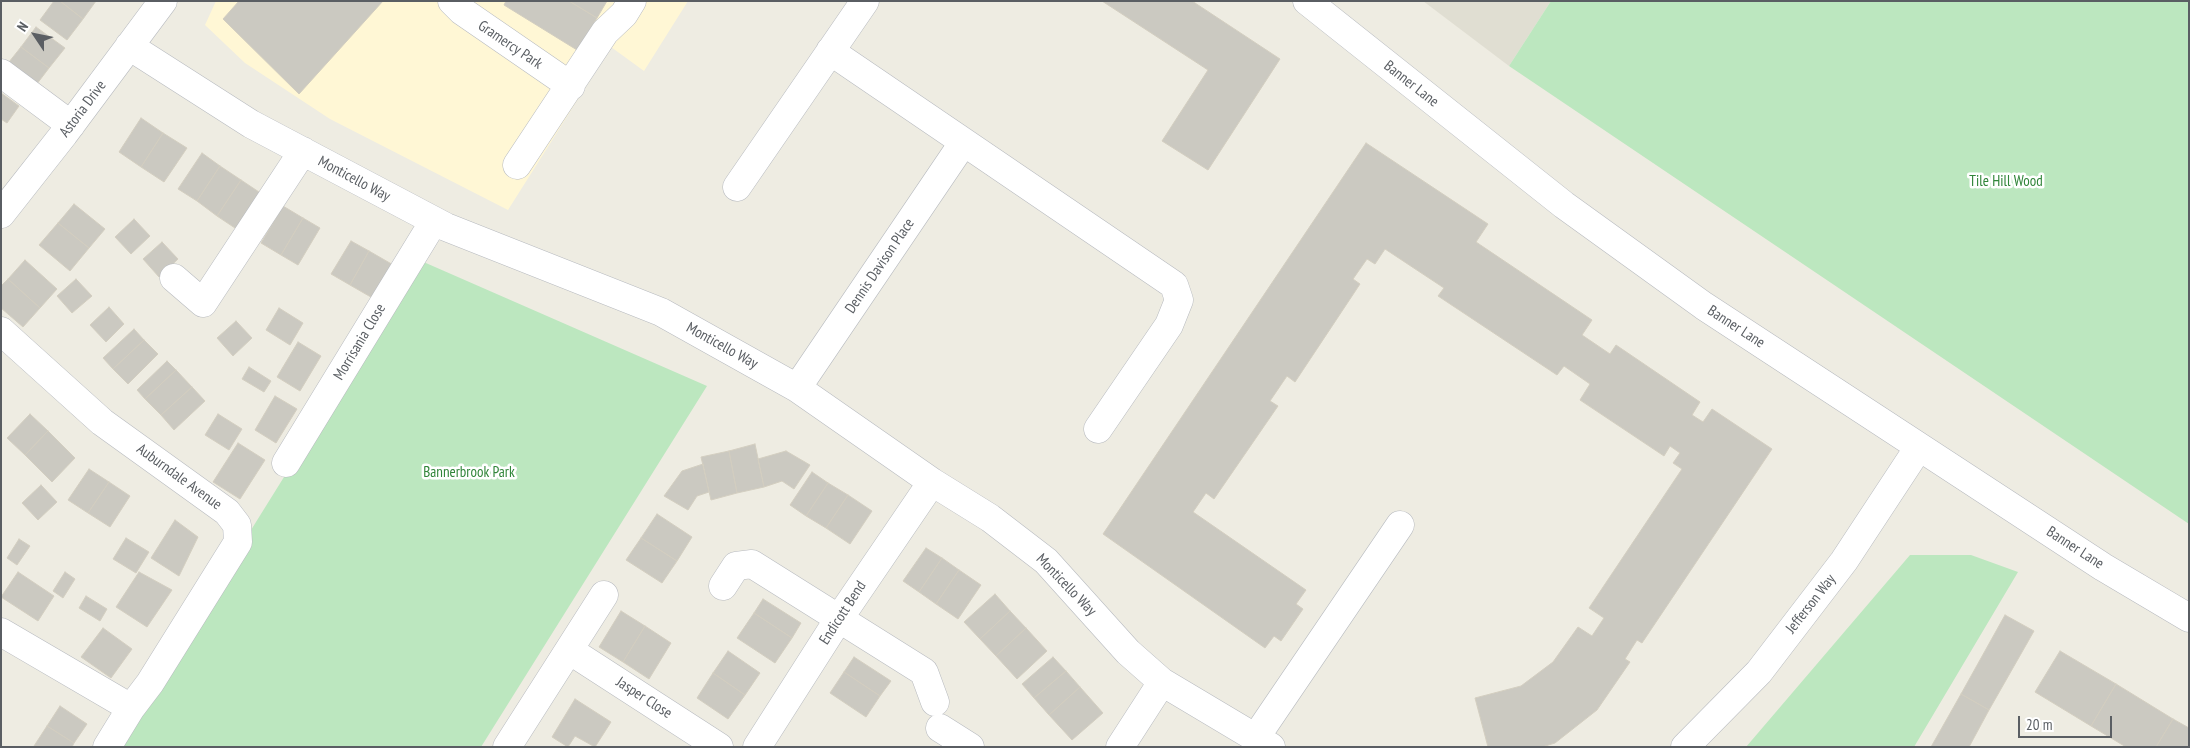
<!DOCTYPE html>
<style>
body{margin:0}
#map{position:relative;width:2190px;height:748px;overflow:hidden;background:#eeece2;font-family:"PT Sans Narrow",sans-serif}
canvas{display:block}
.frame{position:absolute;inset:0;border:2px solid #5a5e63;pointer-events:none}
.north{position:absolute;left:10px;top:10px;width:50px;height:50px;-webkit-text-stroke:4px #fff;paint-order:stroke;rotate:304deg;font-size:14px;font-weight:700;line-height:20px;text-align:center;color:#5a5e63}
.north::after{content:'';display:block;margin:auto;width:18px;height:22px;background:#5a5e63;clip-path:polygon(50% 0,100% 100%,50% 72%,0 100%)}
.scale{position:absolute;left:2018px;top:716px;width:94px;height:22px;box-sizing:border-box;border:2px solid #5a5e63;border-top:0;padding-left:6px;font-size:15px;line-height:18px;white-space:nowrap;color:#5a5e63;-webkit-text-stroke:4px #fff;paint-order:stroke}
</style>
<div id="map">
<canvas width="2190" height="748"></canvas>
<div class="frame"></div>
<div class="north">N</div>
<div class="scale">20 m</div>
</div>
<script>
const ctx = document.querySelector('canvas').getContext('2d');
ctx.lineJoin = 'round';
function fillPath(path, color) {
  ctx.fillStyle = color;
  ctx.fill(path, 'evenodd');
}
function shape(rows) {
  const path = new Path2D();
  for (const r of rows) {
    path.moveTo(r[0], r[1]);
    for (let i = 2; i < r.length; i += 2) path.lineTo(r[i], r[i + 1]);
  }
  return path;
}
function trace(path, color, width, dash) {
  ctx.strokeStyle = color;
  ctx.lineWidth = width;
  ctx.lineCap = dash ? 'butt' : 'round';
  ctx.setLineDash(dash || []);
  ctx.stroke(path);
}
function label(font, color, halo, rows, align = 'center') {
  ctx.font = font + ' "PT Sans Narrow",sans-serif';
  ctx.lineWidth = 5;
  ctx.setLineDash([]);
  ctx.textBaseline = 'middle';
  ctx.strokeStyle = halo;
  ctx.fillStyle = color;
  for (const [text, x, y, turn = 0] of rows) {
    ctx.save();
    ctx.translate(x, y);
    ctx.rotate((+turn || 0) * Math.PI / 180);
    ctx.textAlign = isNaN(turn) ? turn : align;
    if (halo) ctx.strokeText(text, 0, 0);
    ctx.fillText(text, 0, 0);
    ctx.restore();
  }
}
fillPath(shape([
 [216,1,688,1,644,71,611,47,508,210,330,119,245,63,205,25]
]), '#fff7d5');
fillPath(shape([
 [1423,1,1551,1,1509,66]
]), '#e0ded2');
fillPath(shape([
 [1551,1,2189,1,2189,524,1509,66],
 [419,260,707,386,481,747,116,747],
 [1910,555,1971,555,2018,572,1914,747,1746,747]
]), '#bce7bf');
const building = shape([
 [54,1,60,1,83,19,67,40,40,20,54,1],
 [60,1,96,1,83,19,60,1],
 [239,1,383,1,299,94,223,19,239,1],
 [506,1,569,1,597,18,577,50,504,5,506,1],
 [569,1,607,1,597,18,569,1],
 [1102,1,1192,1,1280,59,1208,170,1162,141,1208,70,1102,1],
 [36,27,65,48,49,68,21,47,36,27],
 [21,47,49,68,33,89,5,67,21,47],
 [1,93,19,106,7,123,1,119,1,93],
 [141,118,163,133,141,167,119,152,141,118],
 [163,133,187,148,164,182,141,167,163,133],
 [1366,143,1488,224,1476,242,1592,320,1582,335,1610,354,1616,345,1700,402,1692,415,1703,422,1712,409,1772,449,1642,643,1637,640,1625,659,1630,662,1597,710,1555,743,1542,747,1488,747,1475,698,1521,686,1553,662,1578,627,1592,636,1604,618,1589,608,1682,469,1673,463,1680,453,1670,446,1664,456,1580,400,1590,384,1564,366,1557,375,1438,296,1444,288,1385,249,1375,264,1367,259,1353,279,1360,284,1295,382,1287,376,1270,401,1278,406,1214,499,1206,493,1193,512,1306,590,1296,604,1303,609,1281,641,1274,636,1265,648,1103,534,1366,143],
 [202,153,220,166,197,201,178,189,202,153],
 [220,166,241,180,217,216,197,201,220,166],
 [241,180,265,196,241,232,217,216,241,180],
 [74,204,105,229,89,248,58,223,74,204],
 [283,206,303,218,281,255,261,243,283,206],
 [303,218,320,228,298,265,281,255,303,218],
 [134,219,150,236,131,254,115,237,134,219],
 [58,223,89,248,70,271,39,245,58,223],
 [351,241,369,251,350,285,331,274,351,241],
 [162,242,178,259,159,277,143,259,162,242],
 [369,251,395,266,376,300,350,285,369,251],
 [25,260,57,289,40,308,8,279,25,260],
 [8,279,40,308,23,327,1,308,1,286,8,279],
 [76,279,92,296,72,313,57,296,76,279],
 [109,307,124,324,106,342,90,325,109,307],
 [279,308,303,323,290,345,266,330,279,308],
 [236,321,252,338,233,356,217,338,236,321],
 [134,329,144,340,113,369,103,358,134,329],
 [144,340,158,354,128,384,113,369,144,340],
 [298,342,321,356,300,391,277,377,298,342],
 [167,361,176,370,145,399,137,390,167,361],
 [249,367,271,381,264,392,242,379,249,367],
 [176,370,192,387,161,415,145,399,176,370],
 [192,387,205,401,174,430,161,415,192,387],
 [275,396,297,409,276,443,255,430,275,396],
 [30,414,48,431,25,455,7,438,30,414],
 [218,414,242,429,229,450,205,435,218,414],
 [48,431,75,458,52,482,25,455,48,431],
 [238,443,265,460,240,499,213,482,238,443],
 [755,444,764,487,737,493,729,451,755,444],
 [729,451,737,493,711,500,701,457,729,451],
 [786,451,810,465,794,489,782,481,764,487,758,459,786,451],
 [703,464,709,492,697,496,688,510,664,496,682,471,703,464],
 [89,469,109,482,88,513,68,500,89,469],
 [812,472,828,483,806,516,790,505,812,472],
 [109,482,130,496,110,527,88,513,109,482],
 [828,483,848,495,826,528,806,516,828,483],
 [41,485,57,502,38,520,22,503,41,485],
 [848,495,872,511,850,544,826,528,848,495],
 [657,514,692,537,677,561,641,538,657,514],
 [175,520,198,537,179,576,151,558,175,520],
 [126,538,149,552,136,573,113,559,126,538],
 [641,538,677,561,662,583,626,560,641,538],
 [19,539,30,546,17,565,7,558,19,539],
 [926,548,942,558,919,592,903,581,926,548],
 [942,558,959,570,936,604,919,592,942,558],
 [959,570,981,585,958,619,936,604,959,570],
 [18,572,54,596,38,621,1,597,18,572],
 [65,572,75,579,63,598,53,591,65,572],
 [139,572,172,590,147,627,116,607,139,572],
 [995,594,1010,611,980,639,964,622,995,594],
 [86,596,107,609,100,621,79,608,86,596],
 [763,599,801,623,792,638,754,613,763,599],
 [621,611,645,626,623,662,599,647,621,611],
 [1010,611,1026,628,996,656,980,639,1010,611],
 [754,613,792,638,775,663,737,638,754,613],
 [2005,615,2034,631,1989,710,1961,694,2005,615],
 [645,626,671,643,649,679,623,662,645,626],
 [103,628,132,649,111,678,81,657,103,628],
 [1026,628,1047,651,1017,679,996,656,1026,628],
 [728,651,760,673,745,695,713,673,728,651],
 [2060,651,2116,684,2091,726,2035,692,2060,651],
 [854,657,891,681,880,696,844,672,854,657],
 [1053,657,1066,671,1034,698,1022,684,1053,657],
 [1066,671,1080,687,1049,715,1034,698,1066,671],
 [844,672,880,696,866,717,830,693,844,672],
 [713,673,745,695,728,719,697,698,713,673],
 [2116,684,2173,719,2156,747,2126,747,2091,726,2116,684],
 [1080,687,1103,713,1072,740,1049,715,1080,687],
 [1961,694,1989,710,1969,747,1931,747,1961,694],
 [575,699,611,722,595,747,575,736,568,747,552,737,575,699],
 [60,706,87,724,74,743,47,726,60,706],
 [2173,719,2189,728,2189,747,2156,747,2173,719],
 [47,726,74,743,72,747,34,746,47,726]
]);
fillPath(building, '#cbc9c1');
trace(building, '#d3cec0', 1);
const minor = shape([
 [452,1,462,11,571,86],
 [1307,1,1564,205,1704,306,2103,567,2189,618],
 [129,46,251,124,446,227,661,312,797,388,932,482,990,518,1046,561,1128,652,1162,682,1271,747],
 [830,51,1174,285,1179,300,1169,325,1098,429],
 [1,73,71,125],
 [517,165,605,32,624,14,632,1],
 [737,187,865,1],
 [1,214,64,134,163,1],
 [174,278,203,303,303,151],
 [1,331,102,422,227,512,237,525,238,542,150,683,131,708,1,632],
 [797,388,963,143],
 [286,463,434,221],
 [723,586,736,566,752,564,924,672,935,702],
 [569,650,719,747],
 [940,728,970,747],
 [1256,737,1400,525],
 [107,747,131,708],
 [507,747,604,595],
 [757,747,838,620,932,482],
 [1120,747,1162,682],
 [1685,747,1759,672,1844,561,1919,447]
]);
trace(minor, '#b7babf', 29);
trace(minor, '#fff', 28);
label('15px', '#5a5e63', '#fff', [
 ["Gramercy Park",510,45,34],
 ["Banner Lane",1411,84,38],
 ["Astoria Drive",83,109,-53],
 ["Monticello Way",354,179,28],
 ["Dennis Davison Place",880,266,-56],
 ["Banner Lane",1736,327,33],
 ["Morrisania Close",360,342,-59],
 ["Monticello Way",722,346,29],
 ["Auburndale Avenue",179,477,36],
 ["Banner Lane",2075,548,33],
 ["Monticello Way",1066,585,46],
 ["Jefferson Way",1811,604,-52],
 ["Endicott Bend",843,613,-57],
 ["Jasper Close",644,698,33]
]);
label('15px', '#308539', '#fff', [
 ["Tile Hill Wood",2006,182],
 ["Bannerbrook Park",469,473]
]);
</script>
